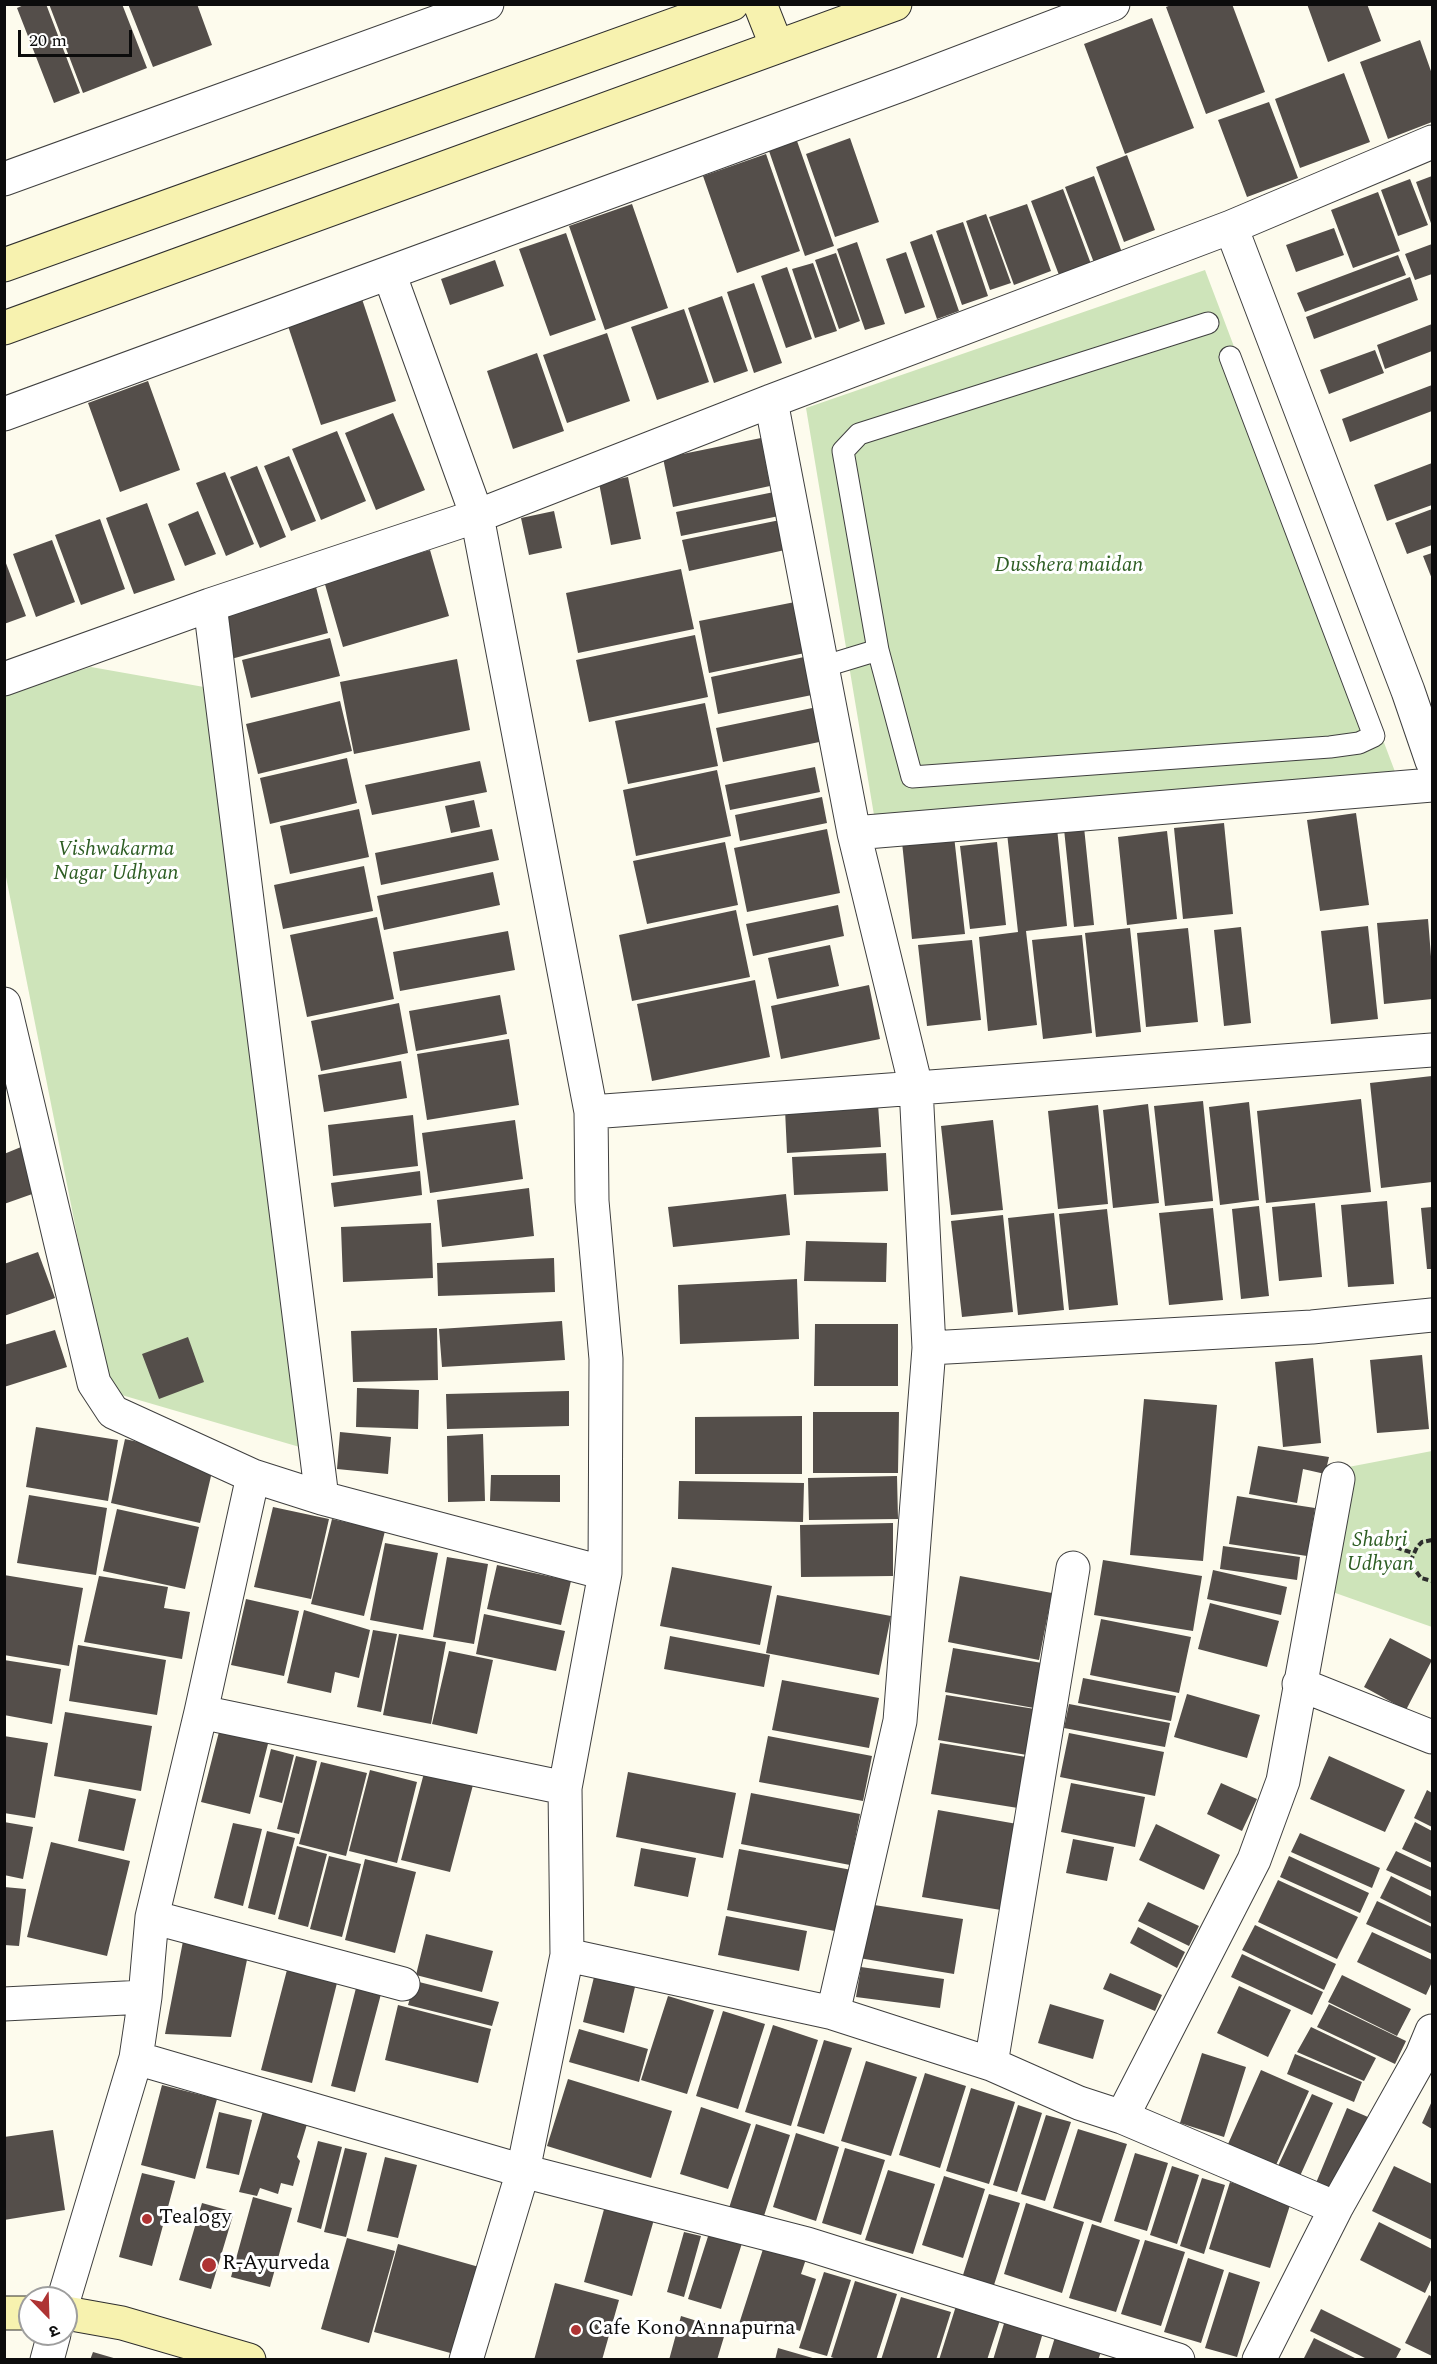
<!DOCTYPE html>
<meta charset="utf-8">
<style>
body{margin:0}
#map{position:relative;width:1437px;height:2364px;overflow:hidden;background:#fdfbed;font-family:Spectral,"Noto Sans Devanagari",serif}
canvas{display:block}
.frame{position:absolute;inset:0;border:6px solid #0c0c0c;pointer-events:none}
.north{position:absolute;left:18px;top:2286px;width:60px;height:60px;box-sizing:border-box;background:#fff;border:2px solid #9e9e9e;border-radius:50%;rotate:157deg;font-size:16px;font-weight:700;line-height:24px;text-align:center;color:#0c0c0c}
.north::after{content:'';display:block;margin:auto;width:21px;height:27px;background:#ae3333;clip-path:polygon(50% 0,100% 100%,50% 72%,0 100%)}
.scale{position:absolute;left:18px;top:30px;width:114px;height:27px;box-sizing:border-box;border:3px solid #0c0c0c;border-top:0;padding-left:8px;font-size:18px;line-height:21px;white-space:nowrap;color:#0c0c0c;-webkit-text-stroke:4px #fff;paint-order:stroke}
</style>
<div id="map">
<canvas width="1437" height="2364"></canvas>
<div class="frame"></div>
<div class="north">उ</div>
<div class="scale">20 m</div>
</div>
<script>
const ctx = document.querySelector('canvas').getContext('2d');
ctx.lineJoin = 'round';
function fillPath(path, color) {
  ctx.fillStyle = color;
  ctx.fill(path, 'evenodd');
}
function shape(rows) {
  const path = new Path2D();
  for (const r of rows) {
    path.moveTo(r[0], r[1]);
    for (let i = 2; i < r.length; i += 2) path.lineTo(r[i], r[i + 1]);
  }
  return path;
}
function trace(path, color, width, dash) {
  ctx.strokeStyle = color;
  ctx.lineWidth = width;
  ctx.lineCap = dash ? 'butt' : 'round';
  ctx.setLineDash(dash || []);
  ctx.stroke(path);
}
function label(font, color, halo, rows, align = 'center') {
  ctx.font = font + ' Spectral,serif';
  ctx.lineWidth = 6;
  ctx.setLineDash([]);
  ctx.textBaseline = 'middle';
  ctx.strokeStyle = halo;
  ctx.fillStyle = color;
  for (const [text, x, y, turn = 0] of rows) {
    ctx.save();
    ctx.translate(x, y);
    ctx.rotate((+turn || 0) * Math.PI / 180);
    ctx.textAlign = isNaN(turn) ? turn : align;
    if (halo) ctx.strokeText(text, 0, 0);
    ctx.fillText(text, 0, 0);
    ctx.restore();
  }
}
fillPath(shape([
 [1205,270,1397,777,874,815,806,408],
 [91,667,204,687,303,1448,108,1391,5,872,4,693],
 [1432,1451,1432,1627,1324,1589,1338,1469]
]), '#cee4ba');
fillPath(shape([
 [26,4,46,4,80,93,54,103,17,8],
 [49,4,122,4,147,68,83,93],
 [128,4,197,4,212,45,153,67],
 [1174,4,1232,4,1265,92,1206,114,1166,7],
 [1307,4,1367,4,1381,41,1328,62],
 [1152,18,1194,128,1125,154,1084,44],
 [1420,40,1432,74,1432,122,1388,139,1360,62],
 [1344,73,1370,142,1300,168,1275,99],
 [1269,102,1298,178,1247,197,1218,120],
 [850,138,879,222,835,237,806,154],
 [797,141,834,246,805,256,769,151],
 [766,154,800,251,737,273,703,176],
 [1127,155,1155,230,1124,242,1096,167],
 [1094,176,1124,258,1096,268,1065,187],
 [1432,176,1432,226,1416,182],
 [1410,179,1428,225,1398,236,1381,190],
 [1063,189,1091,264,1059,275,1031,201],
 [1378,192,1400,251,1353,268,1331,210],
 [632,204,668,308,605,330,569,226],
 [1027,204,1051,271,1014,285,989,217],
 [986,214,1011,283,990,290,966,221],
 [963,222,988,296,962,305,936,231],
 [1334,228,1344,255,1296,272,1286,245],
 [566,233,596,320,550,336,519,249],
 [932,234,959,311,937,319,910,242],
 [857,242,885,324,865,330,837,249],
 [1432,244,1432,274,1415,280,1405,254],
 [906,252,925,307,905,314,886,259],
 [836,253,860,321,839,329,815,260],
 [1398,255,1406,275,1305,312,1297,293],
 [495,260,504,286,450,305,441,279],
 [813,263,837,331,815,338,792,269],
 [787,267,812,339,786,348,761,276],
 [1410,277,1418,300,1314,339,1306,317],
 [754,283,782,363,754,373,727,292],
 [722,296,748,371,714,383,688,308],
 [362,299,396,401,321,425,287,323],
 [684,309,709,382,657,400,631,327],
 [1432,324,1432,351,1385,369,1377,345],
 [607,333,630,401,567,423,543,355],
 [1375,350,1384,373,1329,394,1320,370],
 [537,353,564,431,513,449,487,371],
 [148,381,180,470,120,492,88,403],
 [1432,385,1432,411,1350,442,1342,419],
 [393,413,425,490,376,510,345,433],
 [337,431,366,501,321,520,292,449],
 [761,438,770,486,673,507,663,458],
 [289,456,316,521,291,531,264,466],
 [1432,463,1432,505,1387,521,1374,485],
 [257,466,286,537,260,548,230,477],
 [225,472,254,544,226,556,196,483],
 [628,477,641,539,611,545,599,483],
 [774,492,779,516,681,536,676,512],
 [147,503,175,580,134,594,106,518],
 [1432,509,1432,545,1407,554,1395,523],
 [198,511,216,554,185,566,168,524],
 [554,511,562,548,529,555,521,518],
 [100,519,125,589,81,605,55,535],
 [780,520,785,550,689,571,682,540],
 [52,540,75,602,36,617,13,554],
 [430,550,449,616,343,647,324,581],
 [1432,553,1432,579,1423,556],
 [4,558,26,616,4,624],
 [681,569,694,629,578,653,566,593],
 [316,587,328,633,231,659,219,612],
 [795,602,805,653,709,673,699,621],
 [695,635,708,697,589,722,576,660],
 [330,638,340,676,251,698,242,660],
 [804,657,812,695,718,714,711,677],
 [457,659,470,730,354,754,340,682],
 [340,701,352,751,258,774,246,724],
 [705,703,718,766,628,784,615,721],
 [817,707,824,741,723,762,716,728],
 [347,758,357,803,270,824,260,778],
 [480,761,487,792,372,815,365,785],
 [815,767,820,792,730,810,725,785],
 [717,770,731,836,636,856,623,790],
 [822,797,827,823,740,841,735,815],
 [474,800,480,827,451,833,445,806],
 [359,809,369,857,290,874,280,826],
 [1356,813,1369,905,1320,911,1307,820],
 [1224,823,1233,914,1183,919,1174,828],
 [1084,827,1094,925,1074,927,1064,829],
 [1057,828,1067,926,1026,931,1037,1025,988,1031,979,937,1018,932,1007,833],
 [492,829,499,860,381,885,375,853],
 [827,829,840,893,747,912,734,848],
 [1167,831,1177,919,1127,925,1118,837],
 [954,836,965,934,912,939,902,842],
 [725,842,738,905,647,924,633,861],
 [997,842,1006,925,970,929,960,846],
 [364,866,373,911,283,929,274,885],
 [493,872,500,905,384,930,377,896],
 [838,905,844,936,753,956,746,924],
 [736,910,750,977,632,1001,619,935],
 [377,917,394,999,307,1017,290,935],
 [1428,919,1432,969,1432,999,1384,1004,1377,923],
 [1368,926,1378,1019,1331,1024,1321,931],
 [1241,927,1251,1023,1224,1026,1214,930],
 [1130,928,1141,1032,1096,1037,1085,933],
 [1188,928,1198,1022,1146,1027,1137,933],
 [508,931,515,970,400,991,393,952],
 [1082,935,1092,1033,1043,1039,1032,940],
 [972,940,981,1020,927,1026,918,945],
 [830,945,839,986,777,999,768,958],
 [755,980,770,1057,652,1081,637,1004],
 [869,985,880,1039,781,1059,771,1006],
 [500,995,507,1034,416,1051,409,1011],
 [399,1003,408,1053,321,1071,311,1021],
 [509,1039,519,1105,427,1120,417,1054],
 [401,1061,407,1098,324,1112,318,1075],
 [1432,1076,1432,1182,1381,1188,1370,1083],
 [1361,1099,1371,1192,1266,1203,1257,1111],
 [1203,1101,1213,1201,1165,1206,1154,1106],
 [1249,1102,1259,1200,1220,1205,1209,1107],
 [878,1104,881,1147,787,1153,785,1109],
 [1148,1104,1159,1203,1113,1208,1103,1110],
 [1098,1105,1108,1204,1058,1209,1048,1111],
 [413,1115,418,1166,333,1176,328,1125],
 [515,1120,523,1179,430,1193,422,1133],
 [993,1120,1003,1210,951,1215,941,1126],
 [21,1147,38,1192,4,1204,4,1154],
 [886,1153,888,1191,794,1195,792,1157],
 [420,1171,422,1195,334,1207,331,1183],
 [529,1188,534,1236,442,1247,437,1200],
 [786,1194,790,1235,673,1247,668,1207],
 [1387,1201,1394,1284,1348,1287,1341,1205],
 [1315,1203,1322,1277,1279,1281,1272,1207],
 [1259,1206,1269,1296,1241,1299,1232,1209],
 [1432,1207,1432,1269,1427,1269,1421,1208],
 [1213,1208,1223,1300,1169,1305,1159,1213],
 [1107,1209,1118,1305,1069,1310,1059,1214],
 [1054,1213,1064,1310,1018,1315,1008,1218],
 [1003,1215,1013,1312,962,1317,951,1221],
 [431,1223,433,1278,343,1282,341,1227],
 [806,1241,887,1243,886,1282,804,1281],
 [38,1252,55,1298,4,1316,4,1264],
 [554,1258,555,1292,438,1296,437,1263],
 [797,1279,799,1339,680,1344,678,1285],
 [562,1321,565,1360,442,1367,439,1329],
 [815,1324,898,1324,898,1386,814,1386],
 [437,1328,438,1380,353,1382,351,1331],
 [55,1330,67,1367,4,1387,4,1345],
 [188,1337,204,1382,159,1399,142,1354],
 [1422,1355,1429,1429,1377,1433,1370,1360],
 [1313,1358,1321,1443,1283,1447,1275,1362],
 [357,1388,419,1390,418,1429,356,1427],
 [569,1391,569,1426,447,1429,446,1394],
 [1144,1399,1217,1405,1203,1561,1130,1555],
 [813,1412,899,1412,898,1473,813,1473],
 [802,1416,802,1474,695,1474,695,1417],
 [36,1427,118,1440,108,1501,26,1487],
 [340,1432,391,1437,388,1474,337,1469],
 [483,1434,485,1501,448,1502,447,1436],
 [125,1439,215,1459,200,1523,111,1503],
 [1258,1446,1329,1457,1325,1474,1303,1469,1297,1503,1249,1494],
 [491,1475,560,1475,560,1502,490,1501],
 [897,1476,898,1519,809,1520,808,1478],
 [679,1481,804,1483,803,1522,678,1519],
 [29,1495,107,1508,96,1575,17,1563],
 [1237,1496,1315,1508,1307,1556,1229,1544],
 [273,1507,329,1519,311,1599,254,1587],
 [117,1509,199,1527,185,1589,103,1571],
 [332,1519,385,1531,364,1616,311,1604],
 [893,1523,893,1576,801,1577,800,1525],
 [385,1543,438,1553,423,1630,370,1620],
 [1223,1546,1300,1557,1297,1580,1220,1569],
 [447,1557,488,1564,474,1644,433,1637],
 [1103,1560,1202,1576,1193,1631,1094,1615],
 [497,1565,571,1581,561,1625,487,1609],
 [672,1567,772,1586,760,1645,660,1626],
 [1213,1570,1287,1587,1281,1615,1207,1599],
 [4,1575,83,1588,69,1666,4,1655],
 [99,1576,168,1587,164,1608,190,1612,182,1659,84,1642],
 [960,1576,1052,1593,1039,1660,948,1642],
 [777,1595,891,1616,879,1675,766,1653],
 [246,1599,299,1611,284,1676,231,1665],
 [1210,1603,1279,1621,1267,1667,1198,1649],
 [304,1610,370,1630,359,1678,335,1672,331,1693,287,1683],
 [484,1614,565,1631,556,1671,476,1654],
 [1101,1619,1191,1637,1179,1693,1090,1675],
 [373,1630,397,1634,381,1712,357,1707],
 [399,1634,446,1642,431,1724,383,1715],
 [670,1636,770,1655,764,1687,664,1669],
 [1390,1638,1432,1660,1406,1710,1364,1687],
 [78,1645,166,1660,157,1715,69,1701],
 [953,1648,1042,1663,1034,1708,945,1692],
 [449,1651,493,1660,477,1734,432,1724],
 [4,1660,61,1669,52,1724,4,1715],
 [1083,1678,1176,1696,1171,1721,1078,1703],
 [782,1680,879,1698,869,1748,772,1730],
 [1187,1694,1260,1715,1247,1758,1174,1737],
 [946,1695,1035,1709,1027,1755,938,1740],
 [1069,1704,1170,1723,1165,1747,1064,1728],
 [65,1712,152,1726,141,1791,54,1776],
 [221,1724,270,1736,250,1814,201,1802],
 [1069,1733,1164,1752,1155,1796,1060,1777],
 [4,1736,48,1743,35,1818,4,1813],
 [768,1736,872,1756,863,1801,759,1782],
 [940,1743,1026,1757,1018,1808,931,1794],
 [271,1749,294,1755,282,1803,259,1797],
 [296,1756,317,1761,299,1834,277,1829],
 [1329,1756,1405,1790,1385,1832,1310,1799],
 [321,1762,367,1773,346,1856,299,1844],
 [370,1770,417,1782,397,1863,349,1851],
 [628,1772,736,1793,723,1858,616,1837],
 [424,1773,473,1785,450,1872,401,1860],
 [1071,1783,1145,1797,1135,1847,1061,1832],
 [1221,1783,1257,1799,1242,1831,1207,1814],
 [89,1789,136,1799,124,1851,78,1841],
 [1427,1790,1432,1793,1432,1827,1414,1818],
 [751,1793,860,1814,850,1865,741,1844],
 [938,1810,1017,1824,1001,1910,922,1897],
 [4,1822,33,1827,23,1879,4,1875],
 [1415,1822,1432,1831,1432,1863,1402,1849],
 [233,1823,262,1829,243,1906,214,1898],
 [1156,1824,1220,1855,1204,1890,1139,1860],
 [267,1831,295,1838,275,1915,248,1908],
 [1300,1833,1380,1868,1372,1888,1291,1852],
 [1073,1839,1114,1847,1107,1881,1066,1873],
 [51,1842,130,1861,107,1956,27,1937],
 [297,1846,327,1854,308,1927,278,1919],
 [641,1848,696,1858,688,1897,634,1886],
 [739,1849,857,1871,845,1933,727,1910],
 [1396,1851,1432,1868,1432,1891,1386,1870],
 [329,1856,361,1864,342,1937,310,1929],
 [1289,1856,1369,1893,1360,1913,1280,1877],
 [365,1859,416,1872,395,1953,345,1940],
 [1391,1876,1432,1897,1432,1924,1380,1898],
 [1278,1880,1358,1917,1337,1959,1258,1922],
 [4,1887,26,1889,19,1946,4,1945],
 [1377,1901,1432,1927,1432,1954,1366,1924],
 [1148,1902,1199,1926,1189,1946,1138,1921],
 [868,1904,963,1919,954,1974,859,1958],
 [726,1916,807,1931,799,1971,718,1955],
 [1255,1925,1336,1964,1324,1990,1242,1950],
 [1138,1927,1185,1952,1177,1968,1130,1943],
 [1372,1932,1432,1960,1432,1982,1426,1995,1357,1962],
 [426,1934,493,1951,482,1992,416,1975],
 [184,1936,248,1955,231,2037,165,2034],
 [1242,1954,1323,1992,1312,2015,1231,1977],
 [288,1966,338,1979,312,2083,261,2070],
 [861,1967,944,1979,940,2008,856,1997],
 [1110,1973,1162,1995,1155,2011,1103,1989],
 [1342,1975,1411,2009,1397,2036,1328,2002],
 [594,1977,635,1987,624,2033,583,2022],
 [415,1981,499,2002,492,2026,408,2005],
 [1239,1986,1291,2010,1268,2057,1217,2033],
 [356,1988,381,1994,355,2092,331,2086],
 [668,1996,714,2010,687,2094,641,2080],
 [1050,2004,1104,2020,1093,2059,1038,2043],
 [1329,2004,1406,2041,1395,2064,1317,2027],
 [398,2005,491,2029,478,2083,385,2060],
 [723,2011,765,2024,738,2109,696,2096],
 [773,2025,818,2040,791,2126,745,2112],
 [1311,2027,1376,2058,1364,2081,1297,2052],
 [579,2029,648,2049,639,2082,569,2062],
 [824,2040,852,2048,824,2134,797,2126],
 [1202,2053,1246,2067,1224,2137,1180,2123],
 [1295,2054,1362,2082,1354,2102,1287,2074],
 [866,2061,917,2077,891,2156,841,2141],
 [1261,2070,1309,2091,1272,2174,1224,2153],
 [925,2073,966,2086,940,2168,899,2155],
 [568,2079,672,2111,651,2178,547,2146],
 [162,2085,217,2099,195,2179,141,2165],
 [971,2088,1015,2102,989,2184,946,2171],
 [1312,2094,1333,2103,1300,2176,1278,2166],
 [1432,2101,1432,2129,1422,2123],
 [1018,2105,1042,2113,1017,2192,993,2185],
 [701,2107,751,2124,728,2189,680,2174],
 [264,2108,308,2121,297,2157,300,2161,293,2186,281,2183,278,2194,260,2188,257,2196,239,2192],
 [1347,2108,1368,2117,1337,2192,1316,2183],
 [219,2112,252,2120,239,2175,206,2168],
 [1046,2115,1071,2122,1045,2201,1021,2194],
 [756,2124,790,2135,763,2219,729,2208],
 [1078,2129,1127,2144,1101,2223,1053,2208],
 [53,2130,65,2210,4,2220,4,2137],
 [796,2133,839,2147,816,2221,773,2207],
 [318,2141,342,2147,321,2229,297,2222],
 [345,2148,367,2153,346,2237,324,2232],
 [845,2148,885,2160,861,2235,822,2223],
 [1135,2153,1168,2163,1147,2231,1114,2221],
 [385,2157,417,2165,398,2238,367,2231],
 [1172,2166,1199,2175,1177,2244,1150,2235],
 [1394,2166,1432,2184,1432,2240,1372,2211],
 [888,2170,935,2184,913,2254,865,2240],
 [142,2173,175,2181,152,2266,119,2257],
 [944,2176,985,2189,963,2258,922,2245],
 [1202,2178,1225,2185,1204,2254,1180,2246],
 [1230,2182,1291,2202,1270,2268,1209,2249],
 [989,2194,1020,2203,994,2285,963,2275],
 [253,2197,292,2208,270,2287,231,2277],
 [606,2202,655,2216,632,2296,584,2282],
 [202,2203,234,2212,211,2289,179,2280],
 [1026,2203,1084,2222,1062,2293,1004,2274],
 [1379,2222,1432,2249,1432,2278,1425,2293,1360,2260],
 [1092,2224,1140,2240,1116,2312,1069,2298],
 [711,2227,744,2237,721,2309,688,2299],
 [684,2232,701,2236,684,2297,667,2292],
 [347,2238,395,2251,369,2343,321,2329],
 [1145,2240,1185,2252,1161,2326,1121,2314],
 [398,2244,479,2267,454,2354,374,2332],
 [764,2246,806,2259,801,2274,816,2279,800,2331,785,2326,781,2337,739,2324],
 [1188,2258,1224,2270,1201,2343,1164,2332],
 [824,2272,851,2280,827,2356,799,2348],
 [1229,2272,1260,2282,1237,2357,1205,2348],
 [855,2281,897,2294,876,2360,839,2360,831,2357],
 [555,2283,619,2300,602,2360,534,2360],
 [1429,2295,1432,2297,1432,2356,1405,2343],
 [901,2297,951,2312,936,2360,881,2360],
 [956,2306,1000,2320,987,2360,939,2360],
 [1321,2309,1401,2349,1395,2360,1369,2360,1310,2331],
 [681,2316,726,2330,717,2360,669,2360],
 [1006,2317,1044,2329,1035,2360,993,2360],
 [1055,2337,1101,2352,1098,2360,1048,2360],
 [1314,2338,1359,2360,1303,2360],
 [778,2348,816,2359,816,2360,775,2360],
 [93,2352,117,2359,116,2360,90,2360]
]), '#544e4a');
const lane = shape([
 [878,650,843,451,859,434,1208,323],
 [822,667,878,650,912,777,1330,747,1359,743,1374,736,1230,357]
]);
const street = shape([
 [4,179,487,4],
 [1231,227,1408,691,1432,761],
 [389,273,477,516,591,1112,592,1201,606,1359,605,1573,565,1788,567,1955,523,2171,466,2360],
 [771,401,854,833,916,1087,929,1348,900,1721,833,2013],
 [4,414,906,83,1113,4],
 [210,605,322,1498],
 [4,679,210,605,477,516,771,401,1231,227,1432,142],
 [854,833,1432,785],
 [4,1004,94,1383,113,1412,253,1476,322,1498,605,1573],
 [591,1112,1432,1050],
 [929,1348,1312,1327,1432,1315],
 [1299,1684,1432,1737],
 [201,1712,565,1788],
 [152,1917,403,1984],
 [567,1955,833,2013,991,2064,1079,2103,1122,2117,1336,2208],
 [4,2004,145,1997],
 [136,2058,523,2171,807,2244,1178,2360],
 [991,2064,1073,1568],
 [1122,2117,1254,1860,1283,1781,1338,1479],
 [64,2298,136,2058,145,1997,152,1917,201,1712,253,1476],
 [47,2360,54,2334],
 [1259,2360,1336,2208,1422,2055,1432,2031]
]);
const secondary = shape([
 [760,4,777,47],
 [4,265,732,4],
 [4,328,895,4],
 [4,2313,30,2313],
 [66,2313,122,2323,249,2360]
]);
trace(lane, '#3f3f3f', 23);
trace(street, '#3f3f3f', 35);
trace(secondary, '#2e2e2e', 35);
trace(shape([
 [1362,1536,1413,1553],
 [1432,1540,1422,1542,1417,1547,1411,1560,1413,1567,1421,1578,1432,1581]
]), '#2e2e2e', 4, [6, 3]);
trace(lane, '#fff', 21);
trace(street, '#fff', 33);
trace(secondary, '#f7f2af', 33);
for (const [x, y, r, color] of [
 [147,2219,6,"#ae3333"],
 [209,2265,8,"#ae3333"],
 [576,2330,6,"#ae3333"]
]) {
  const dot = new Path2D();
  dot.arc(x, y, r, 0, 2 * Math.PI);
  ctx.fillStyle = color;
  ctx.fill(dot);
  trace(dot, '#fff', 2);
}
label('italic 21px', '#2d5d23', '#fff', [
 ["Dusshera maidan",1069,567],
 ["Vishwakarma",116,851],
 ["Nagar Udhyan",116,875],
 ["Shabri",1380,1542],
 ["Udhyan",1380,1566]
]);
label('21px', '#0c0c0c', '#fff', [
 ["Tealogy",159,2219],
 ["R-Ayurveda",222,2265],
 ["Cafe Kono Annapurna",588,2330]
], 'left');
</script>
